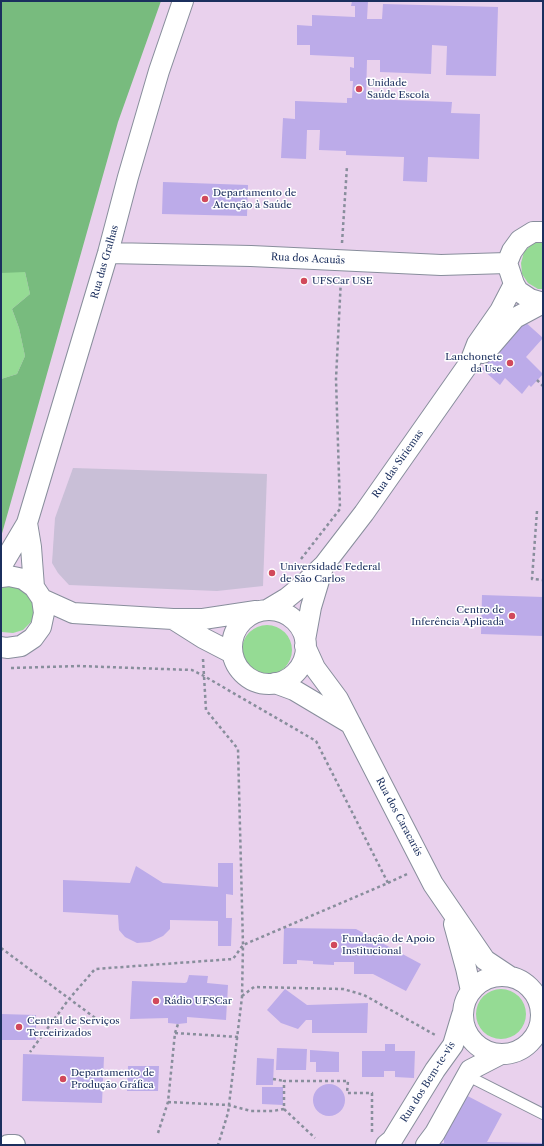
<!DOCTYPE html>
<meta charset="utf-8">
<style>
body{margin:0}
#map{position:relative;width:544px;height:1146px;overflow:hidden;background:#f6ecd9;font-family:"Libre Caslon Text",serif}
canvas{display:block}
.frame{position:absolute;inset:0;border:2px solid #1b2f5e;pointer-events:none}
</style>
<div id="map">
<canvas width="544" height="1146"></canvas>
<div class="frame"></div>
</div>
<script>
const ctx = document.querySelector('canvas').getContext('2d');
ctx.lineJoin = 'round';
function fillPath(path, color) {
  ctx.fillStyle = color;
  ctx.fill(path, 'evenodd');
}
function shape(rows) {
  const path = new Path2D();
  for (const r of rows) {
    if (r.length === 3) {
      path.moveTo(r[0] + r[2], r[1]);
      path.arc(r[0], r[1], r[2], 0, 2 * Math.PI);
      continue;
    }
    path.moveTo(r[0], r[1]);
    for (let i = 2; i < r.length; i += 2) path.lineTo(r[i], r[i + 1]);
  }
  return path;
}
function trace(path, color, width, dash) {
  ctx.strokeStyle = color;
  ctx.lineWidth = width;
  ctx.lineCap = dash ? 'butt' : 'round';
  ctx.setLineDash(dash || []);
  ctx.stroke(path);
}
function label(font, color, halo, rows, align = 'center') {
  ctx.font = font + ' "Libre Caslon Text",serif';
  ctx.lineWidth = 3;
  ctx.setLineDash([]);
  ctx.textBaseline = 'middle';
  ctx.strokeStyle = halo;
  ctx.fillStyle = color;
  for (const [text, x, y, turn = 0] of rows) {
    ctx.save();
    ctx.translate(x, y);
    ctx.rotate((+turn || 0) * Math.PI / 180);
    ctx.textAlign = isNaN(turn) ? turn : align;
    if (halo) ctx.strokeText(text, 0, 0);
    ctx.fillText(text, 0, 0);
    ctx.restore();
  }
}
fillPath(shape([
 [1,1,543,1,543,1145,1,1145]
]), '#e9d1ed');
fillPath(shape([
 [73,468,267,474,263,586,217,591,69,585,58,573,52,563,55,518]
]), '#c9bfd7');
fillPath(shape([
 [543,240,543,289,538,289,528,283,522,274,521,263,524,252,532,244],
 [4,272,25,272,30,294,12,309,19,328,25,356,17,374,1,379,1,273],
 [18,585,27,591,33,600,35,611,31,622,23,630,13,633,2,632,1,586],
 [267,650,25],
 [501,1014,25]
]), '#95db94');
fillPath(shape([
 [1,1,161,1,118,122,1,537,1,379,17,374,25,356,19,328,12,309,30,294,25,272,1,273]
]), '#78bb7e');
fillPath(shape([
 [352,1,368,1,367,19,382,19,383,4,498,7,496,76,446,75,447,46,432,45,431,74,380,72,380,60,367,60,366,99,452,102,451,113,480,114,479,159,428,157,427,182,403,181,404,157,346,155,346,151,319,150,320,130,307,130,306,159,281,158,283,118,295,119,295,101,347,103,347,98,352,98,353,81,350,81,350,67,354,68,354,57,310,55,310,45,297,45,297,25,312,26,312,15,355,17,355,6,351,6],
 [163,182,248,185,247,216,162,214],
 [524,321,543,338,526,357,543,374,531,387,529,385,522,394,505,378,500,385,482,369],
 [482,595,543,597,543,636,481,634],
 [218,863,233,863,233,895,226,894,226,918,232,918,231,946,218,946,218,921,170,920,170,929,163,936,150,942,137,943,125,937,119,930,118,915,63,912,63,880,130,883,136,866,163,883,218,887],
 [284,928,356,929,421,964,406,991,373,974,354,974,354,962,334,962,334,965,313,964,313,961,297,960,297,964,283,964],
 [189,975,208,976,207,983,228,985,226,1020,187,1017,187,1023,178,1024,168,1023,168,1018,130,1019,132,981,185,983,187,982],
 [285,989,307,1005,368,1003,367,1033,312,1033,312,1020,306,1020,298,1029,281,1023,267,1010],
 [1,1014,36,1015,36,1040,1,1040],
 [385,1044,395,1044,395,1051,415,1051,414,1078,395,1077,395,1071,384,1071,384,1077,362,1077,362,1051,385,1051],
 [277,1048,307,1049,306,1070,276,1070],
 [310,1050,339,1052,339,1072,316,1072,316,1062,310,1062],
 [23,1054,104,1057,102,1103,22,1101],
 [257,1058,274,1059,273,1085,256,1085],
 [128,1066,159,1066,158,1091,127,1091],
 [329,1100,16],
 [262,1087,283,1087,283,1105,262,1104],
 [460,1092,502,1114,487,1142,543,1143,543,1145,434,1145,434,1143,444,1143,444,1123]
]), '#bcabe9');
const lane = shape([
 [466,1075,543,1114]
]);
const street = shape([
 [543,232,533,232,520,240,512,251,507,263,514,284,518,291,530,299,543,303],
 [108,253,251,256,441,265,507,263],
 [483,353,490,347,515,318,543,303],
 [27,523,31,547,34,587],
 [1,567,27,523,108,253,128,177,159,71,183,1],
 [1,577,9,576,23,579,34,587,42,599,44,613,41,627,33,638,21,646,7,648,1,647],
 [42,599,73,613,173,619,203,619,256,611],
 [267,610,287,598,303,585,324,565,364,513,470,362,477,344,500,311,514,284],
 [269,647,37],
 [173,619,203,638,232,653],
 [305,640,311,607,323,567],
 [305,646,315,668,338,699,433,884,485,960,509,976],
 [275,683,294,690,351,724],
 [454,924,466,968,471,991],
 [502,1015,39],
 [8,1145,15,1145],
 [386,1145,392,1140,435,1070,453,1045,462,1015],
 [426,1145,435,1133,470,1070,501,1054]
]);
trace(lane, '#888e9c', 12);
trace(street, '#888e9c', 22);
trace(shape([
 [342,243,347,166],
 [537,380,543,386],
 [537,511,532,579,543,580],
 [301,559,340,509,336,379,341,278],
 [203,659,206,710,238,749,243,945,242,997,228,1113,218,1145],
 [11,668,79,666,192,670,204,676,316,741,388,883,243,945,233,959,95,969,69,999,30,1052],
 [388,883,407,874],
 [1,948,102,1023],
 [242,996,254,987,343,989,364,995,437,1036],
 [175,1033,238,1037],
 [273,1079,284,1081],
 [168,1102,228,1105,251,1111,273,1111,284,1109,284,1081,348,1081,347,1093,372,1093,372,1134],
 [284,1109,315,1138],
 [158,1133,168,1102,175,1033,178,1024]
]), '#888e9c', 2.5, [3, 3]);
trace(lane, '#fff', 10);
trace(street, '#fff', 20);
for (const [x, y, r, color] of [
 [359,89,4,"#d1495b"],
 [205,199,4,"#d1495b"],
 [304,281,4,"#d1495b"],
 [510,363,4,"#d1495b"],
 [272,573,4,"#d1495b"],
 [512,616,4,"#d1495b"],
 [334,945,4,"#d1495b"],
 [156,1001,4,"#d1495b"],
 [19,1027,4,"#d1495b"],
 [63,1079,4,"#d1495b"]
]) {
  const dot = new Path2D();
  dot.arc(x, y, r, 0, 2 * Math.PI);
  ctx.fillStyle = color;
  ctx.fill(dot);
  trace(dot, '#fff', 1.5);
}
label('10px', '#1b2f5e', '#fff', [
 ["Unidade",367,83],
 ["Saúde Escola",367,95],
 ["Departamento de",213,193],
 ["Atenção à Saúde",213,205],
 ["UFSCar USE",312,281],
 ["Lanchonete",502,357,"right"],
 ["da Use",502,369,"right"],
 ["Universidade Federal",280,567],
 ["de São Carlos",280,579],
 ["Centro de",504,610,"right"],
 ["Inferência Aplicada",504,622,"right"],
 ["Fundação de Apoio",342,939],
 ["Institucional",342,951],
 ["Rádio UFSCar",164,1001],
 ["Central de Serviços",27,1021],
 ["Terceirizados",27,1033],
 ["Departamento de",71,1073],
 ["Produção Gráfica",71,1085]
], 'left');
label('10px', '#1b2f5e', '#fff', [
 ["Rua dos Acauãs",308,259,3],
 ["Rua das Gralhas",105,262,-74],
 ["Rua das Siriemas",398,464,-55],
 ["Rua dos Caracarás",399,817,62],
 ["Rua dos Bem-te-vis",428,1082,-58]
]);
</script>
